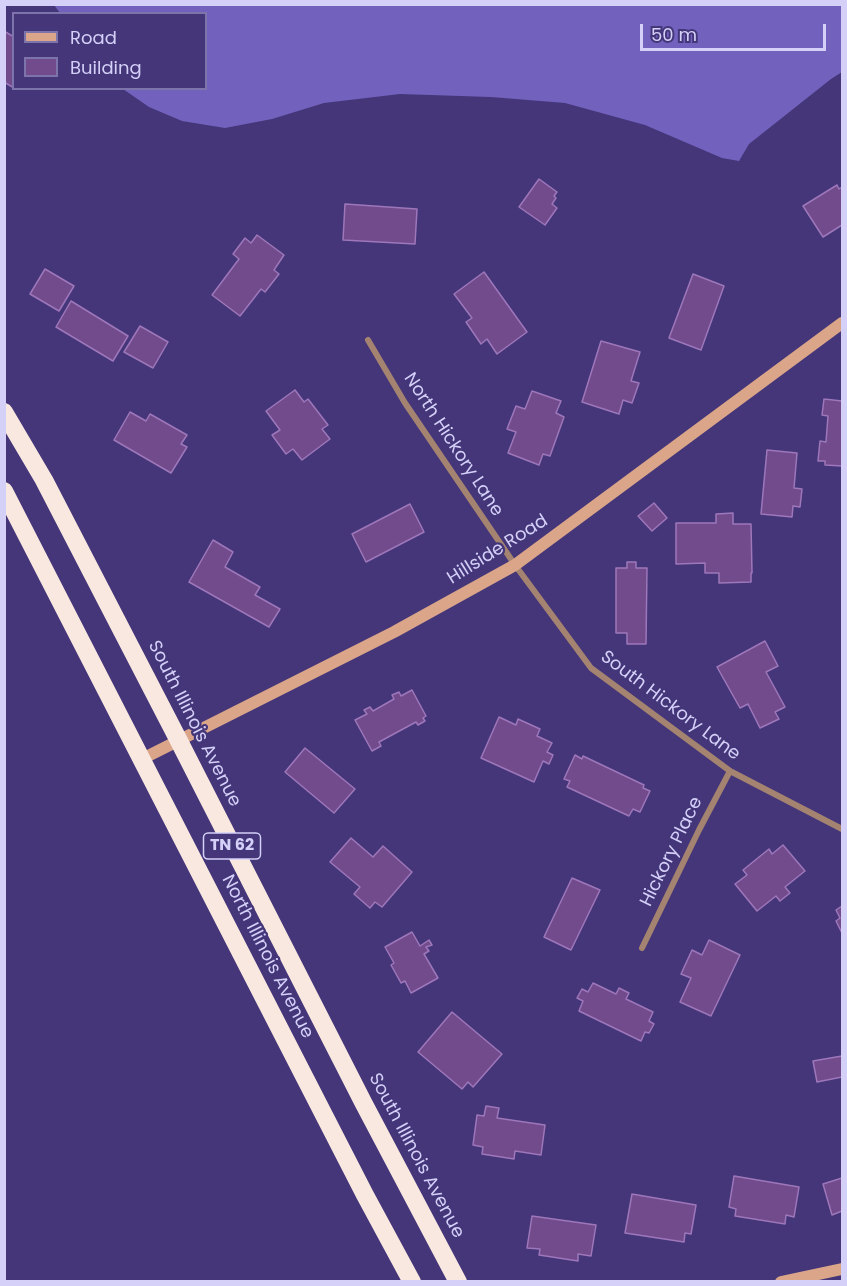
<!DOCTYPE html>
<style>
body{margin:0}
#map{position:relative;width:847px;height:1286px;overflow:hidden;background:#443679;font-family:Poppins,sans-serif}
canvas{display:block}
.frame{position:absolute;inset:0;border:6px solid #d4d0f8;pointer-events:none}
.legend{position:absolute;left:12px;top:12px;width:195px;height:78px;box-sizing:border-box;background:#443679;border:2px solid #7e74ac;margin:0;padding:8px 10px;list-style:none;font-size:18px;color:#d4d0f8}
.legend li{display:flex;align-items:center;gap:12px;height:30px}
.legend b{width:30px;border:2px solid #7e74ac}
.scale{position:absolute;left:640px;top:24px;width:186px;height:27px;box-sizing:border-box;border:3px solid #d4d0f8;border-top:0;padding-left:8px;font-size:18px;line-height:21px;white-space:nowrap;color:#d4d0f8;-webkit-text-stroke:4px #443679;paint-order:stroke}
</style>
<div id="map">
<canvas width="847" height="1286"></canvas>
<div class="frame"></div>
<ul class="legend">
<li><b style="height:8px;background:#daa589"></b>Road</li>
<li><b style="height:16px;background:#714b8c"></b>Building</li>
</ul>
<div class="scale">50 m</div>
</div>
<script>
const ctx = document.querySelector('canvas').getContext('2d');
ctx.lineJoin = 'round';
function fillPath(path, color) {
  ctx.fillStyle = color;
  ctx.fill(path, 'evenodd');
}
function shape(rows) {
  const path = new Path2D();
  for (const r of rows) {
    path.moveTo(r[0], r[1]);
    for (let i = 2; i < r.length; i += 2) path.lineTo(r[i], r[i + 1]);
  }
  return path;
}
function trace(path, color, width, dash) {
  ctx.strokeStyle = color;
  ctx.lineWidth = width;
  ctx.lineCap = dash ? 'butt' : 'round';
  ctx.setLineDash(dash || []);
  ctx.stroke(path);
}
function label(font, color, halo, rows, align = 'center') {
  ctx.font = font + ' Poppins,sans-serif';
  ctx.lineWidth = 4.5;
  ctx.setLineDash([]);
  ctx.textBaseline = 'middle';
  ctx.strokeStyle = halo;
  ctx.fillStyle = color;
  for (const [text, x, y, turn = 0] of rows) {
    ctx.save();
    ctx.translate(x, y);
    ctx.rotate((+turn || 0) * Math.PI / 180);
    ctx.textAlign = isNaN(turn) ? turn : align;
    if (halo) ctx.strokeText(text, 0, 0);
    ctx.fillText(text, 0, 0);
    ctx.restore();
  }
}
fillPath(shape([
 [54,5,842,5,842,72,831,79,749,144,739,161,722,158,645,125,565,103,491,97,400,94,324,103,272,119,225,128,182,121,149,107,123,89,206,88,206,14,60,13]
]), '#7362bd');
const building = shape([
 [4,31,14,37,14,88,4,82,4,31],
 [539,179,557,192,554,196,556,198,552,204,557,208,545,225,519,207,539,179],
 [837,185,839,189,842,187,842,225,823,237,803,206,837,185],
 [345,204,417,209,415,244,343,240,345,204],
 [257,235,284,255,274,270,279,274,265,292,261,289,240,316,212,295,239,259,233,254,245,238,251,243,257,235],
 [45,269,74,286,59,311,30,294,45,269],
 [484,272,527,332,497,354,487,339,481,344,466,322,472,318,454,294,484,272],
 [693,274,724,286,701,350,669,338,693,274],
 [71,301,128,336,113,361,56,327,71,301],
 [140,326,168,342,153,368,124,352,140,326],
 [601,341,640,352,631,381,639,383,632,403,623,400,619,414,582,402,601,341],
 [295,390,304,402,308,399,328,425,322,429,330,439,302,460,293,449,286,454,272,435,280,430,266,411,295,390],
 [532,391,561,401,556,413,564,417,550,456,543,454,539,465,508,453,516,432,507,429,516,406,525,409,532,391],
 [824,399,842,401,842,466,825,465,825,461,818,461,820,441,826,442,828,416,822,415,824,399],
 [130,412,146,421,150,414,187,435,181,444,187,447,171,473,114,440,130,412],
 [767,450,797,453,794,488,802,489,800,507,793,506,792,517,761,514,767,450],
 [654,503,667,518,652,531,638,516,654,503],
 [410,504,424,532,366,562,352,534,410,504],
 [733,513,733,524,751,524,752,573,751,573,751,582,719,583,719,573,705,573,705,563,676,564,676,523,716,523,716,514,733,513],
 [213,540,233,552,225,567,260,587,255,595,280,609,269,627,189,582,213,540],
 [627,562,636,562,636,568,647,568,646,644,627,644,627,633,616,633,616,568,627,568,627,562],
 [765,641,778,666,766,672,785,707,775,712,779,719,760,728,748,704,740,708,717,667,765,641],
 [412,690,426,716,423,718,425,721,418,725,416,722,379,742,381,746,372,751,355,720,367,714,364,710,370,707,373,711,394,699,392,695,399,692,401,696,412,690],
 [499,717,516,725,518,719,540,729,537,736,552,743,547,752,553,755,549,764,543,761,534,782,481,758,499,717],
 [305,748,355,789,334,813,285,772,305,748],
 [575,755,582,759,583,756,644,785,643,788,650,791,640,812,633,809,629,816,567,787,570,781,564,779,575,755],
 [351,838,373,857,383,846,412,872,382,907,375,902,370,908,354,894,360,887,330,862,351,838],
 [783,845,805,871,785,887,790,893,780,901,776,896,757,911,735,884,747,875,743,870,769,849,772,854,783,845],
 [572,878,600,890,571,950,544,937,572,878],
 [842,906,842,933,836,921,840,918,836,910,842,906],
 [412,932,420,946,429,940,432,945,426,947,429,951,424,954,438,978,411,993,405,981,401,983,391,965,394,963,385,947,412,932],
 [709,940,740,955,711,1016,680,1002,691,978,681,974,692,950,702,955,709,940],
 [593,983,616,994,619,988,629,993,626,999,653,1012,649,1021,654,1024,649,1033,645,1032,641,1041,579,1011,583,1001,577,998,582,989,588,992,593,983],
 [452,1012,502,1054,473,1087,468,1082,462,1089,418,1052,452,1012],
 [842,1056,842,1077,817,1082,813,1061,842,1056],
 [486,1106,499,1108,497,1118,545,1125,541,1155,515,1151,514,1159,482,1154,483,1147,473,1145,477,1115,484,1116,486,1106],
 [734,1176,799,1187,794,1217,786,1215,785,1224,735,1216,736,1209,729,1207,734,1176],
 [842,1178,842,1211,832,1215,823,1184,842,1178],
 [632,1194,696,1205,691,1234,685,1233,684,1242,625,1233,632,1194],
 [532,1216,596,1225,591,1256,578,1254,578,1261,539,1255,540,1249,527,1248,532,1216]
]);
fillPath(building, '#714b8c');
trace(building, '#9e77bb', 1.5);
trace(shape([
 [368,340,405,403,515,565,591,668,730,771,842,829],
 [642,948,699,830,730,771]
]), '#a48371', 6);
trace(shape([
 [142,759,394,632,515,565,842,323],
 [781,1282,842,1269]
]), '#daa589', 12);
trace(shape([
 [4,412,44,480,179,741,364,1104,458,1282],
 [4,491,365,1195,412,1282]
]), '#f9e8e0', 18);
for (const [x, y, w] of [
 [232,846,57]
]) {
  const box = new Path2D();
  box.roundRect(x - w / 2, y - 13, w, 26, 4.5);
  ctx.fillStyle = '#443679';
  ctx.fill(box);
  trace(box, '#d4d0f8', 1.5);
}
label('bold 16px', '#d4d0f8', null, [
 ["TN 62",232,846]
]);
label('18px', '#d4d0f8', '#443679', [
 ["North Hickory Lane",453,445,57],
 ["Hillside Road",498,550,-32],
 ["South Hickory Lane",670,706,37],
 ["South Illinois Avenue",194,724,63],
 ["Hickory Place",672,852,-64],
 ["North Illinois Avenue",267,957,63],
 ["South Illinois Avenue",416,1156,62]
]);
</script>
